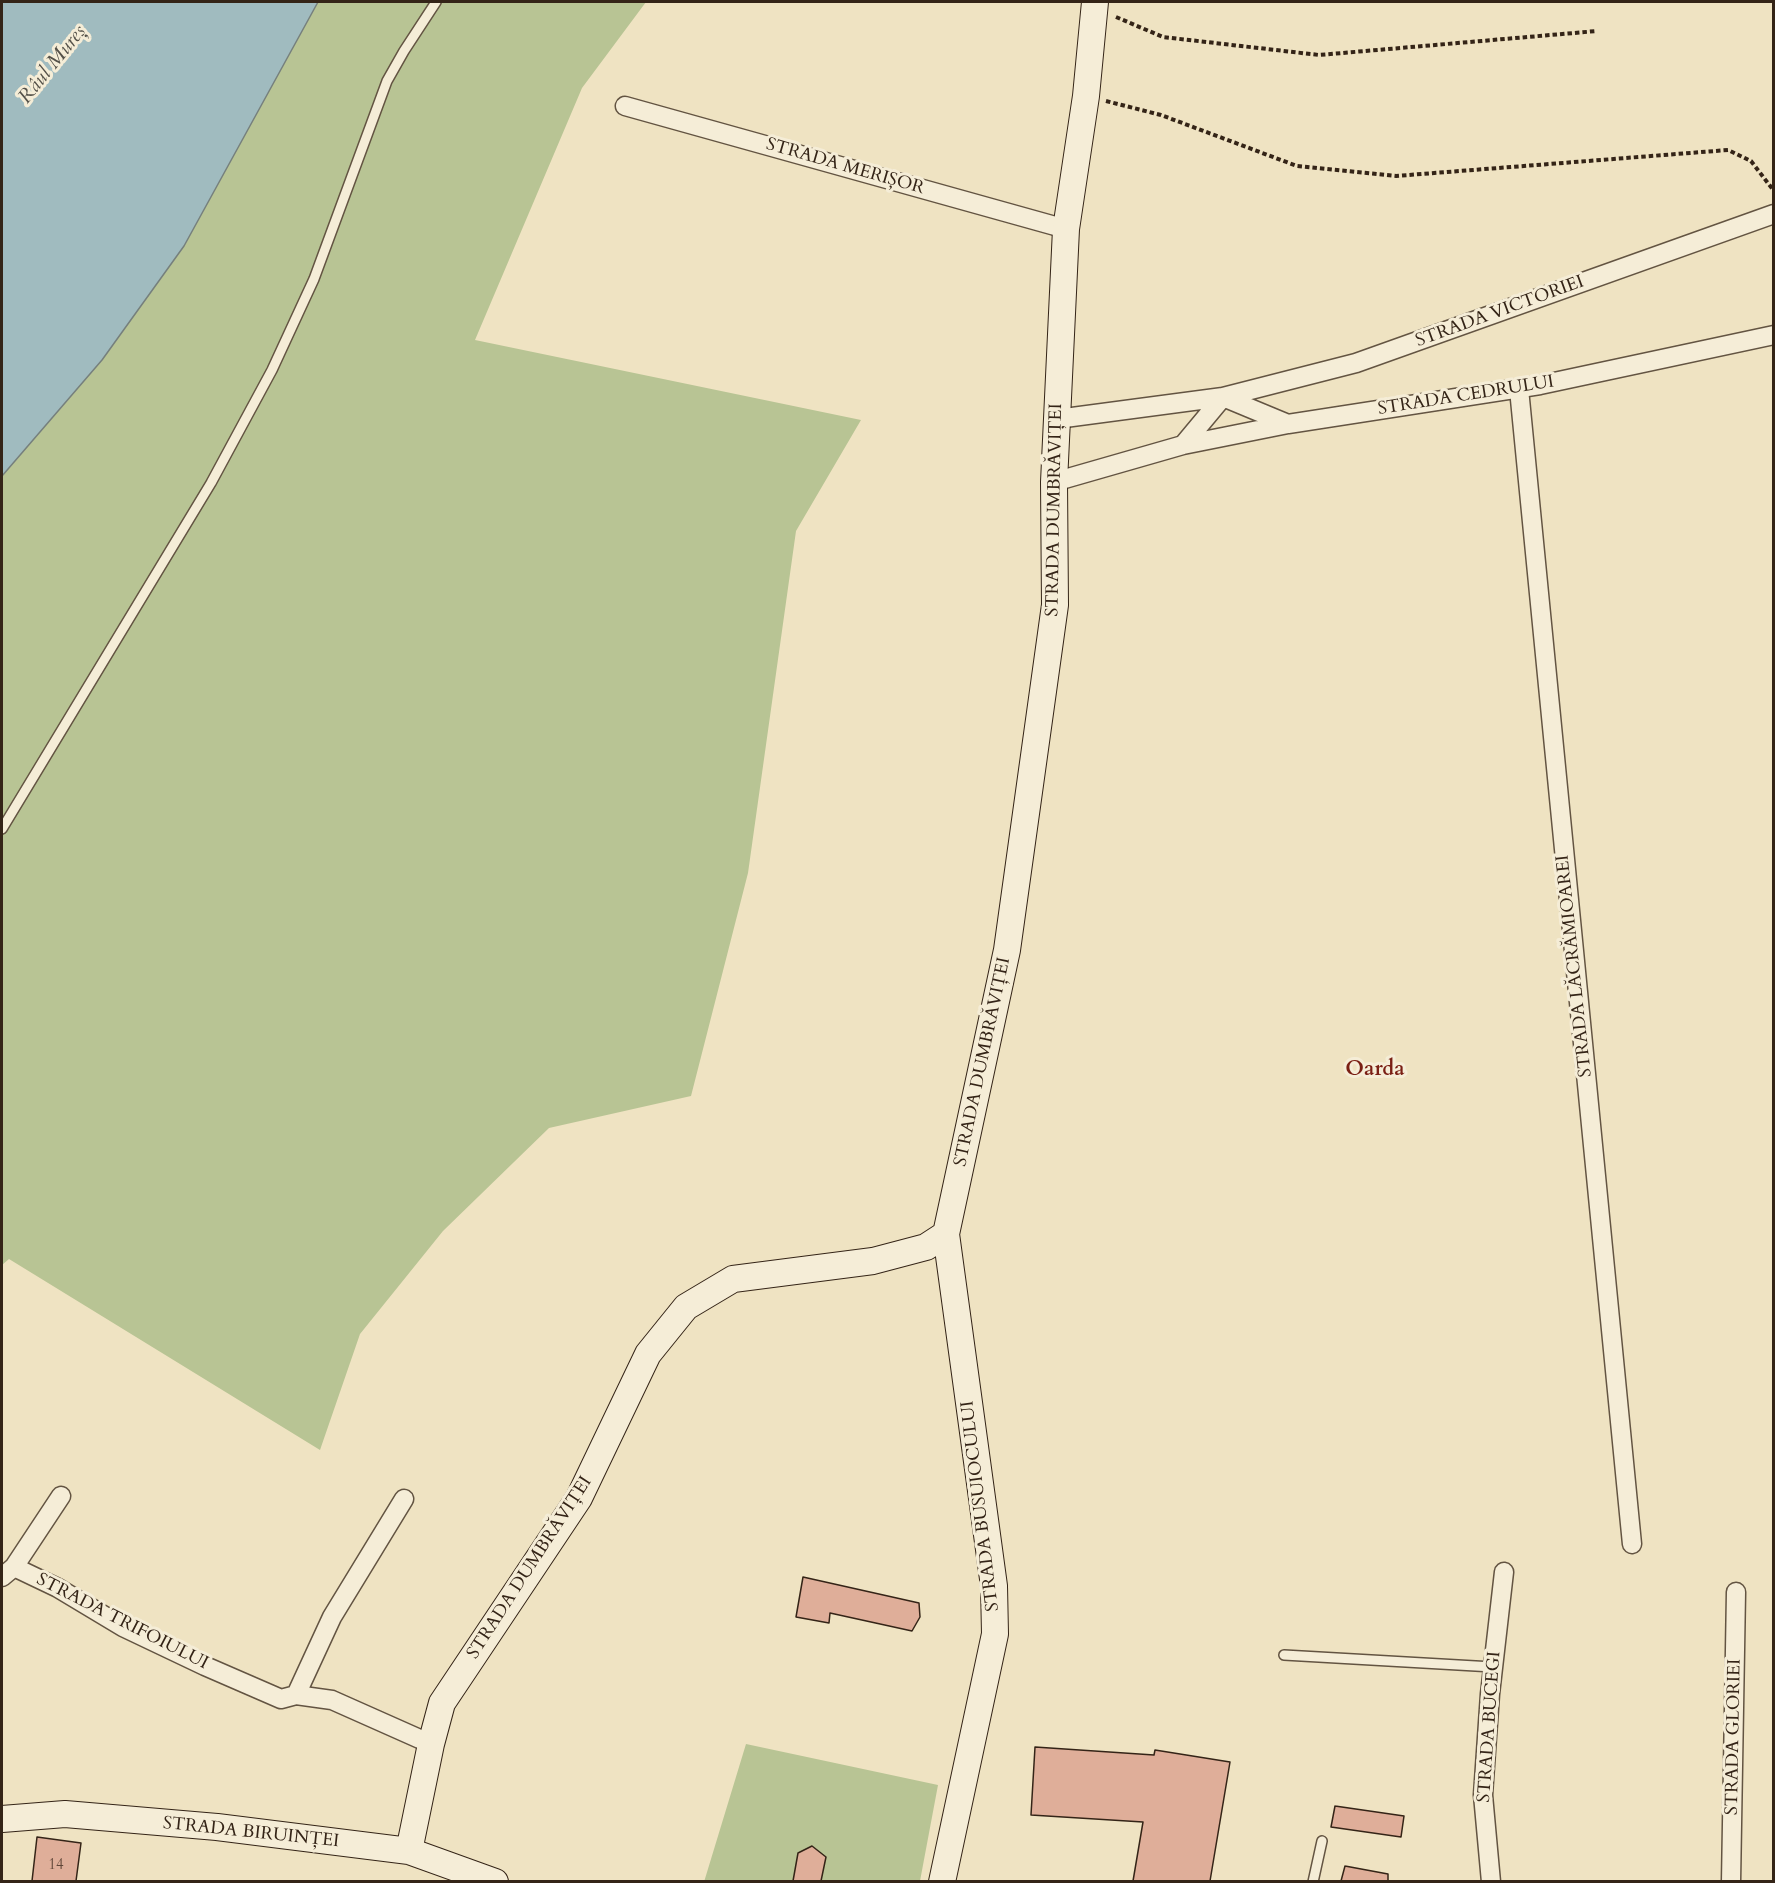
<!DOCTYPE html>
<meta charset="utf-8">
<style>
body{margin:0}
#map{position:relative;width:1775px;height:1883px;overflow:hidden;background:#efe3c2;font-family:Cardo,serif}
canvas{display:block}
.frame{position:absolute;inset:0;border:3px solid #342417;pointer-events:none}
</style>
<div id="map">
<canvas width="1775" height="1883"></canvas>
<div class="frame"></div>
</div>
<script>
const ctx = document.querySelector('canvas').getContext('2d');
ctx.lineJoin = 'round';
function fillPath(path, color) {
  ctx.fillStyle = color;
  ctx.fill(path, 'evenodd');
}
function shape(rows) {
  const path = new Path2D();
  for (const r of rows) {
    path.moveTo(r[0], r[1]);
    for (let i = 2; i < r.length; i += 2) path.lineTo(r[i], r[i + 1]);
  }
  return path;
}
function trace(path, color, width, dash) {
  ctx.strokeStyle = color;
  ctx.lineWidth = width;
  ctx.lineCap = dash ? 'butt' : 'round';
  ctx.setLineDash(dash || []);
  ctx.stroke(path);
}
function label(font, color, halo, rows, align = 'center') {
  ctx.font = font + ' Cardo,serif';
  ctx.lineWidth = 6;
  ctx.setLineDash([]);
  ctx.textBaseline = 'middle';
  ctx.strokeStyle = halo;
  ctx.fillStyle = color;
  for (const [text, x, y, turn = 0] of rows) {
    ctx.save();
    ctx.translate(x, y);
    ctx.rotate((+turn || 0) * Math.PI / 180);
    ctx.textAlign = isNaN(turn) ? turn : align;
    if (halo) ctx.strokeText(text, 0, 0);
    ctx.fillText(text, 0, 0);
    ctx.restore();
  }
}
fillPath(shape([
 [318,2,646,2,582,88,475,340,861,420,796,531,748,873,691,1096,549,1128,443,1231,360,1334,320,1450,9,1259,2,1265,2,476,102,360,184,246],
 [746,1744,938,1785,920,1881,704,1882]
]), '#b8c494');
const water = shape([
 [2,2,318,2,184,246,102,360,2,476,2,2]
]);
fillPath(water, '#a0bbbf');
trace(water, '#757f7c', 1.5);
const building = shape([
 [803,1577,919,1603,920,1617,912,1631,830,1613,829,1623,796,1617,803,1577],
 [1035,1747,1154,1755,1155,1750,1230,1762,1210,1881,1133,1881,1143,1822,1031,1815,1035,1747],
 [1335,1806,1404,1816,1401,1837,1331,1827,1335,1806],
 [37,1837,81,1843,76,1881,32,1881,37,1837],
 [812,1846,826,1857,821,1881,793,1881,798,1853,812,1846],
 [1345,1866,1388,1874,1388,1881,1341,1881,1345,1866]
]);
fillPath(building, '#dfae99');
trace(building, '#342417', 1.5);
const lane = shape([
 [2,829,211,483,272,370,314,279,387,81,404,51,436,2],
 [1284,1655,1493,1667],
 [1313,1882,1322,1841]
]);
const street = shape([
 [625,106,1066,229],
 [1519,389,1632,1544],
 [1223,397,1288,424],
 [1057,419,1223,397,1356,363,1774,214],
 [1183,445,1223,397],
 [1054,482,1183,445,1288,424,1540,385,1774,335],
 [14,1567,58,1588,123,1627,205,1666,281,1699,296,1695,332,1700,431,1744],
 [2,1577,14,1567,61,1496],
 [296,1695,332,1617,404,1499],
 [1491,1882,1483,1795,1490,1694,1504,1572],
 [1731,1882,1736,1592]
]);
const secondary = shape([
 [2,1819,65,1814,217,1827,409,1851,495,1882],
 [409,1851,431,1744,442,1703,579,1498,648,1354,686,1307,733,1279,873,1261,926,1247,946,1234],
 [942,1882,995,1634,994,1586,946,1234,1007,950,1055,605,1054,482,1066,229,1086,96,1095,2]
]);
trace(lane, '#635442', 12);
trace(street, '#635442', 21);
trace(secondary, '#342417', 28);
trace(shape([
 [1116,17,1163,37,1319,55,1597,31],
 [1106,101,1161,115,1297,166,1396,176,1728,150,1751,161,1774,191]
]), '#342417', 4, [4.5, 3]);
trace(lane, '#f5edd7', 9);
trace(street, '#f5edd7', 18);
trace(secondary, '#f5edd7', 26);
label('15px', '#5f4638', null, [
 ["14",56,1866]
]);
label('18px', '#342417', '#f5edd7', [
 ["STRADA MERIȘOR",845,167,16],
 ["STRADA VICTORIEI",1500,312,-20],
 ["STRADA CEDRULUI",1466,396,-9],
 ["STRADA DUMBRĂVIȚEI",1055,510,-89],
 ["STRADA LĂCRĂMIOAREI",1575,966,-96],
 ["STRADA DUMBRĂVIȚEI",983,1062,-78],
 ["STRADA BUSUIOCULUI",981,1506,-97],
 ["STRADA DUMBRĂVIȚEI",530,1568,-57],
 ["STRADA TRIFOIULUI",122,1622,27],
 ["STRADA BUCEGI",1490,1727,-86],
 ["STRADA GLORIEI",1734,1737,-89],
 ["STRADA BIRUINȚEI",251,1833,6]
]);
label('italic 20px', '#545149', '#f5edd7', [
 ["Râul Mureș",53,65,-51]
]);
label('bold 21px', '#7a1f14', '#f5edd7', [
 ["Oarda",1375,1070]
]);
</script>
